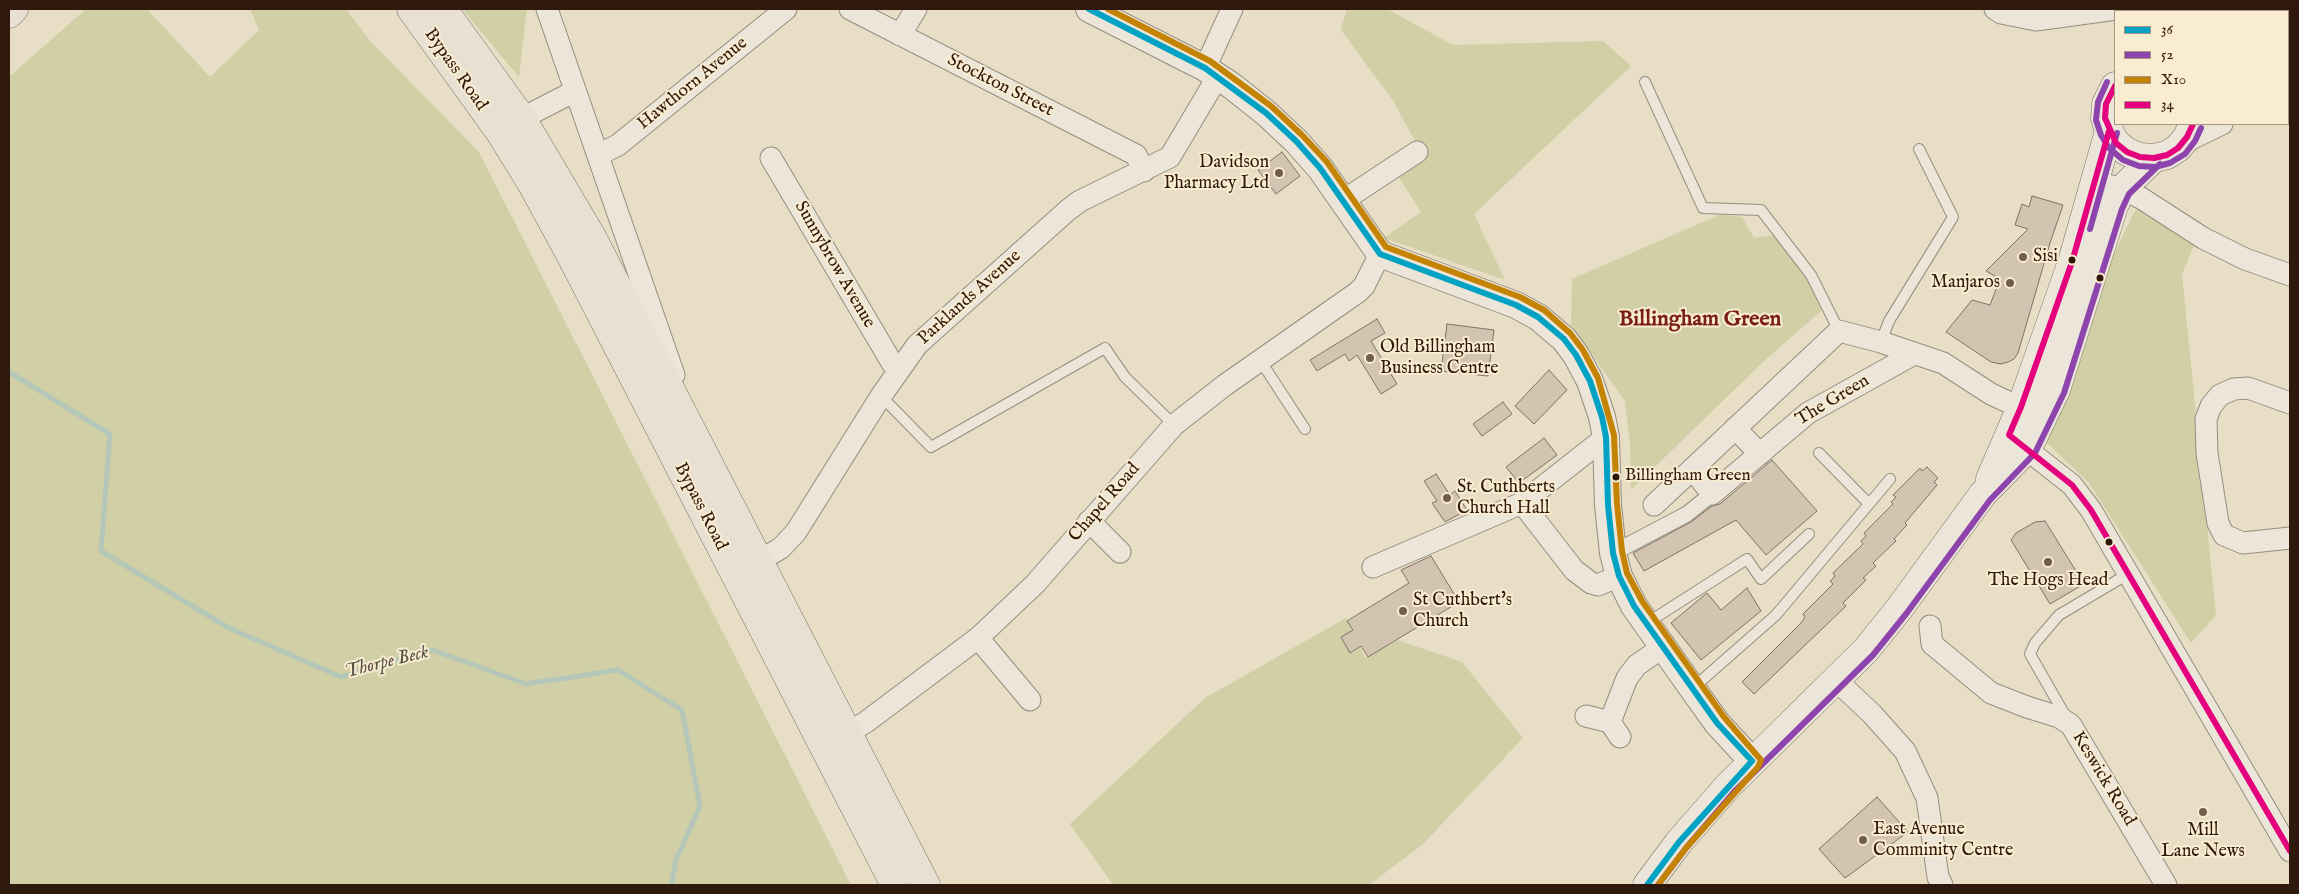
<!DOCTYPE html>
<style>
body{margin:0}
#map{position:relative;width:2299px;height:894px;overflow:hidden;background:#e8ddc5;font-family:"IM FELL English",serif}
canvas{display:block}
.frame{position:absolute;inset:0;border:10px solid #2f190c;pointer-events:none}
.legend{position:absolute;left:2114px;top:10px;width:175px;height:115px;box-sizing:border-box;background:#f9ecd0;border:1px solid #a89882;margin:0;padding:6px 9px;list-style:none;font-size:15px;color:#2f190c}
.legend li{display:flex;align-items:center;gap:10px;height:25px}
.legend b{width:25px;border:1px solid #a89882}
</style>
<div id="map">
<canvas width="2299" height="894"></canvas>
<div class="frame"></div>
<ul class="legend">
<li><b style="height:6px;background:#02a2c4"></b>36</li>
<li><b style="height:6px;background:#8e44ad"></b>52</li>
<li><b style="height:6px;background:#c58303"></b>X10</li>
<li><b style="height:6px;background:#e5007d"></b>34</li>
</ul>
</div>
<script>
const ctx = document.querySelector('canvas').getContext('2d');
ctx.lineJoin = 'round';
function fillPath(path, color) {
  ctx.fillStyle = color;
  ctx.fill(path, 'evenodd');
}
function shape(rows) {
  const path = new Path2D();
  for (const r of rows) {
    path.moveTo(r[0], r[1]);
    for (let i = 2; i < r.length; i += 2) path.lineTo(r[i], r[i + 1]);
  }
  return path;
}
function trace(path, color, width, dash) {
  ctx.strokeStyle = color;
  ctx.lineWidth = width;
  ctx.lineCap = dash ? 'butt' : 'round';
  ctx.setLineDash(dash || []);
  ctx.stroke(path);
}
function label(font, color, halo, rows, align = 'center') {
  ctx.font = font + ' "IM FELL English",serif';
  ctx.lineWidth = 4;
  ctx.setLineDash([]);
  ctx.textBaseline = 'middle';
  ctx.strokeStyle = halo;
  ctx.fillStyle = color;
  for (const [text, x, y, turn = 0] of rows) {
    ctx.save();
    ctx.translate(x, y);
    ctx.rotate((+turn || 0) * Math.PI / 180);
    ctx.textAlign = isNaN(turn) ? turn : align;
    if (halo) ctx.strokeText(text, 0, 0);
    ctx.fillText(text, 0, 0);
    ctx.restore();
  }
}
fillPath(shape([
 [86,9,147,9,210,77,259,30,250,9,346,9,371,42,479,152,851,885,9,885,9,77],
 [462,9,527,9,519,77],
 [1347,9,1387,9,1453,45,1603,41,1631,66,1474,214,1505,280,1384,238,1421,212,1396,173,1417,145,1394,102,1341,30],
 [2137,207,2194,245,2182,274,2216,615,2191,643,2089,483,2046,442,2106,269],
 [1721,214,1742,217,1754,238,1776,235,1806,277,1822,310,1763,362,1631,490,1630,445,1625,401,1571,325,1572,279],
 [1346,618,1365,658,1397,640,1462,662,1523,738,1423,844,1369,885,1113,885,1070,824,1205,698]
]), '#d0cfa6');
trace(shape([
 [9,372,110,434,101,551,229,628,341,677,433,650,526,684,618,670,682,710,700,806,676,860,671,885]
]), '#b4c7b8', 5);
const building = shape([
 [1282,152,1300,176,1276,194,1258,170,1282,152],
 [2032,196,2063,205,2050,243,2018,353,2014,359,2008,362,2001,364,1991,362,1946,332,1972,300,1990,305,2000,279,1986,271,2028,229,2015,225,2022,204,2029,207,2032,196],
 [1377,319,1385,333,1371,341,1397,384,1381,394,1357,355,1349,361,1345,354,1317,371,1310,360,1377,319],
 [1447,324,1494,330,1488,376,1441,371,1447,324],
 [1549,370,1567,390,1534,424,1515,406,1549,370],
 [1503,402,1512,414,1482,436,1473,424,1503,402],
 [1544,438,1557,455,1519,483,1506,467,1544,438],
 [1772,460,1817,511,1766,555,1736,520,1644,571,1633,553,1691,522,1712,506,1720,504,1772,460],
 [1927,467,1938,478,1934,482,1937,485,1905,523,1907,525,1894,539,1896,541,1873,563,1876,566,1863,578,1866,580,1843,603,1846,606,1754,694,1742,682,1801,623,1805,617,1803,614,1833,584,1830,581,1835,576,1833,573,1863,544,1861,541,1866,536,1864,533,1893,504,1891,502,1896,497,1893,495,1920,468,1922,471,1927,467],
 [1436,474,1450,495,1455,491,1467,510,1445,522,1432,503,1437,501,1424,481,1436,474],
 [2045,521,2084,584,2050,604,2011,540,2016,533,2035,522,2045,521],
 [1431,556,1459,602,1368,657,1361,646,1350,653,1341,637,1353,630,1347,621,1409,583,1401,570,1431,556],
 [1747,588,1761,611,1701,660,1671,623,1707,593,1721,610,1747,588],
 [1877,797,1908,832,1845,878,1819,849,1877,797]
]);
fillPath(building, '#d3c4b2');
trace(building, '#7c7365', 1);
const service = shape([
 [1645,82,1703,208,1761,210,1811,275,1839,331],
 [1881,342,1889,321,1953,217,1919,149],
 [1260,360,1305,429],
 [881,396,931,447,1105,348,1125,377,1174,425],
 [1819,453,1869,504],
 [1647,623,1747,559,1761,579,1809,534],
 [1693,688,1776,615,1890,479],
 [2066,717,2030,654,2035,643,2059,615,2128,574]
]);
const pedestrian = shape([
 [1613,553,1687,514,1712,494]
]);
const minor = shape([
 [547,9,674,375],
 [850,9,1136,155,1144,171],
 [1995,9,2001,13,2036,20,2116,9],
 [2288,14,2290,9],
 [900,35,916,9],
 [1205,68,1232,9],
 [2288,95,2290,93],
 [509,125,575,91],
 [2179,147,2191,139,2222,124],
 [598,155,618,145,786,9],
 [771,158,892,363,899,369],
 [2108,185,2122,189,2141,198,2203,238,2245,259,2290,275],
 [1344,200,1417,152],
 [2290,403,2248,388,2234,389,2220,395,2211,406,2206,419,2207,453,2218,523,2224,535,2243,543,2290,538],
 [1735,428,1760,454],
 [2015,440,2072,485,2091,510,2290,851],
 [1692,469,1712,494,1808,413,1914,354],
 [1522,503,1574,570,1591,583,1598,585,1619,576],
 [1654,505,1839,331,1881,342,1943,363,1991,394,2034,414],
 [1089,521,1120,552],
 [759,561,781,548,796,532,881,396,917,345,1068,210,1080,201,1170,157,1218,76],
 [1373,567,1522,503,1606,437],
 [1930,626,1932,644,1991,693,2027,707,2059,717,2071,725,2166,885],
 [978,638,1030,700],
 [1836,680,1872,714,1905,751,1927,798,1938,877,1942,885],
 [1586,716,1610,722,1620,737],
 [1610,722,1627,678,1637,665,1663,647],
 [835,741,866,722,978,638,1035,584,1174,425,1225,385,1358,292,1364,286,1380,254]
]);
const tertiary = shape([
 [1089,9,1205,68,1232,86,1266,113,1296,141,1320,168,1380,254,1516,305,1538,317,1564,339,1576,355,1590,381,1602,417,1606,437,1608,505,1613,553,1619,576,1634,606,1692,688,1717,723,1752,761]
]);
const secondary = shape([
 [2137,11,2137,9],
 [2115,86,2106,104,2105,118,2109,131,2116,143,2127,152,2140,157,2154,158,2167,155,2178,148,2187,137,2193,124],
 [1990,479,2021,407,2072,262,2109,131],
 [1647,885,1679,842,1728,786,1866,650,1899,609,1983,494,2028,448,2056,390,2114,206,2122,189,2154,158]
]);
const primary = shape([
 [411,9,499,131,533,186,571,256,895,885],
 [443,9,521,117,592,237,926,885],
 [9,14,14,9]
]);
trace(service, '#968d7f', 12);
trace(pedestrian, '#968d7f', 17);
trace(minor, '#968d7f', 23);
trace(tertiary, '#968d7f', 28);
trace(secondary, '#7c7365', 29);
trace(primary, '#7c7365', 29);
trace(service, '#ebe6d9', 10);
trace(pedestrian, '#ebe6d9', 15);
trace(minor, '#ebe6d9', 21);
trace(tertiary, '#ebe6d9', 26);
trace(secondary, '#ebe6d9', 28);
trace(primary, '#e8e1d3', 28);
trace(shape([
 [1089,9,1205,68,1266,113,1296,141,1320,168,1380,254,1516,305,1538,317,1564,339,1576,355,1590,381,1602,417,1606,437,1608,505,1613,553,1619,576,1634,606,1717,723,1752,761],
 [1647,885,1679,842,1752,761]
]), '#02a2c4', 6);
trace(shape([
 [2107,82,2098,102,2096,120,2101,135,2109,148,2123,160,2139,166,2155,167,2170,163,2185,154,2195,141,2201,128],
 [2090,229,2117,133],
 [1658,885,1686,848,1734,792,1873,655,1906,614,1990,500,2035,453,2064,393,2122,209,2129,194,2160,164]
]), '#8e44ad', 6);
trace(shape([
 [1108,9,1210,61,1271,106,1302,135,1327,162,1386,247,1520,297,1544,310,1570,333,1583,350,1598,378,1614,435,1617,504,1622,551,1627,573,1642,601,1724,717,1761,760,1758,767,1686,848,1658,885]
]), '#c58303', 6);
trace(shape([
 [2115,86,2106,104,2105,118,2116,143,2127,152,2140,157,2154,158,2167,155,2178,148,2187,137,2193,124],
 [2109,131,2072,262,2021,407,2009,435,2072,485,2091,510,2290,851]
]), '#e5007d', 6);
for (const [x, y, r, color] of [
 [1279,173,5,"#705e4d"],
 [2023,257,5,"#705e4d"],
 [2072,260,4.5,"#2f190c"],
 [2100,278,4.5,"#2f190c"],
 [2010,283,5,"#705e4d"],
 [1370,358,5,"#705e4d"],
 [1616,477,4.5,"#2f190c"],
 [1447,498,5,"#705e4d"],
 [2109,542,4.5,"#2f190c"],
 [2048,562,5,"#705e4d"],
 [1403,611,5,"#705e4d"],
 [2203,812,5,"#705e4d"],
 [1863,840,5,"#705e4d"]
]) {
  const dot = new Path2D();
  dot.arc(x, y, r, 0, 2 * Math.PI);
  ctx.fillStyle = color;
  ctx.fill(dot);
  trace(dot, '#f9ecd0', 2);
}
label('17px', '#2f190c', '#f9ecd0', [
 ["Billingham Green",1625,477]
], 'left');
label('18px', '#2f190c', '#f9ecd0', [
 ["Bypass Road",455,70,55],
 ["Hawthorn Avenue",693,84,-39],
 ["Stockton Street",1000,86,27],
 ["Sunnybrow Avenue",834,265,60],
 ["Parklands Avenue",970,298,-42],
 ["The Green",1833,401,-31],
 ["Chapel Road",1105,503,-49],
 ["Bypass Road",700,507,63],
 ["Keswick Road",2103,779,59]
]);
label('18px', '#2f190c', '#f9ecd0', [
 ["Davidson",1269,163,"right"],
 ["Pharmacy Ltd",1269,184,"right"],
 ["Sisi",2033,257],
 ["Manjaros",2000,283,"right"],
 ["Old Billingham",1380,348],
 ["Business Centre",1380,369],
 ["St. Cuthberts",1457,488],
 ["Church Hall",1457,509],
 ["The Hogs Head",2048,581,"center"],
 ["St Cuthbert's",1413,601],
 ["Church",1413,622],
 ["East Avenue",1873,830],
 ["Comminity Centre",1873,851],
 ["Mill",2203,831,"center"],
 ["Lane News",2203,852,"center"]
], 'left');
label('italic 19px', '#565246', '#f9ecd0', [
 ["Thorpe Beck",387,663,-14]
]);
label('bold 22px', '#7a1f14', '#f9ecd0', [
 ["Billingham Green",1700,320]
]);
</script>
